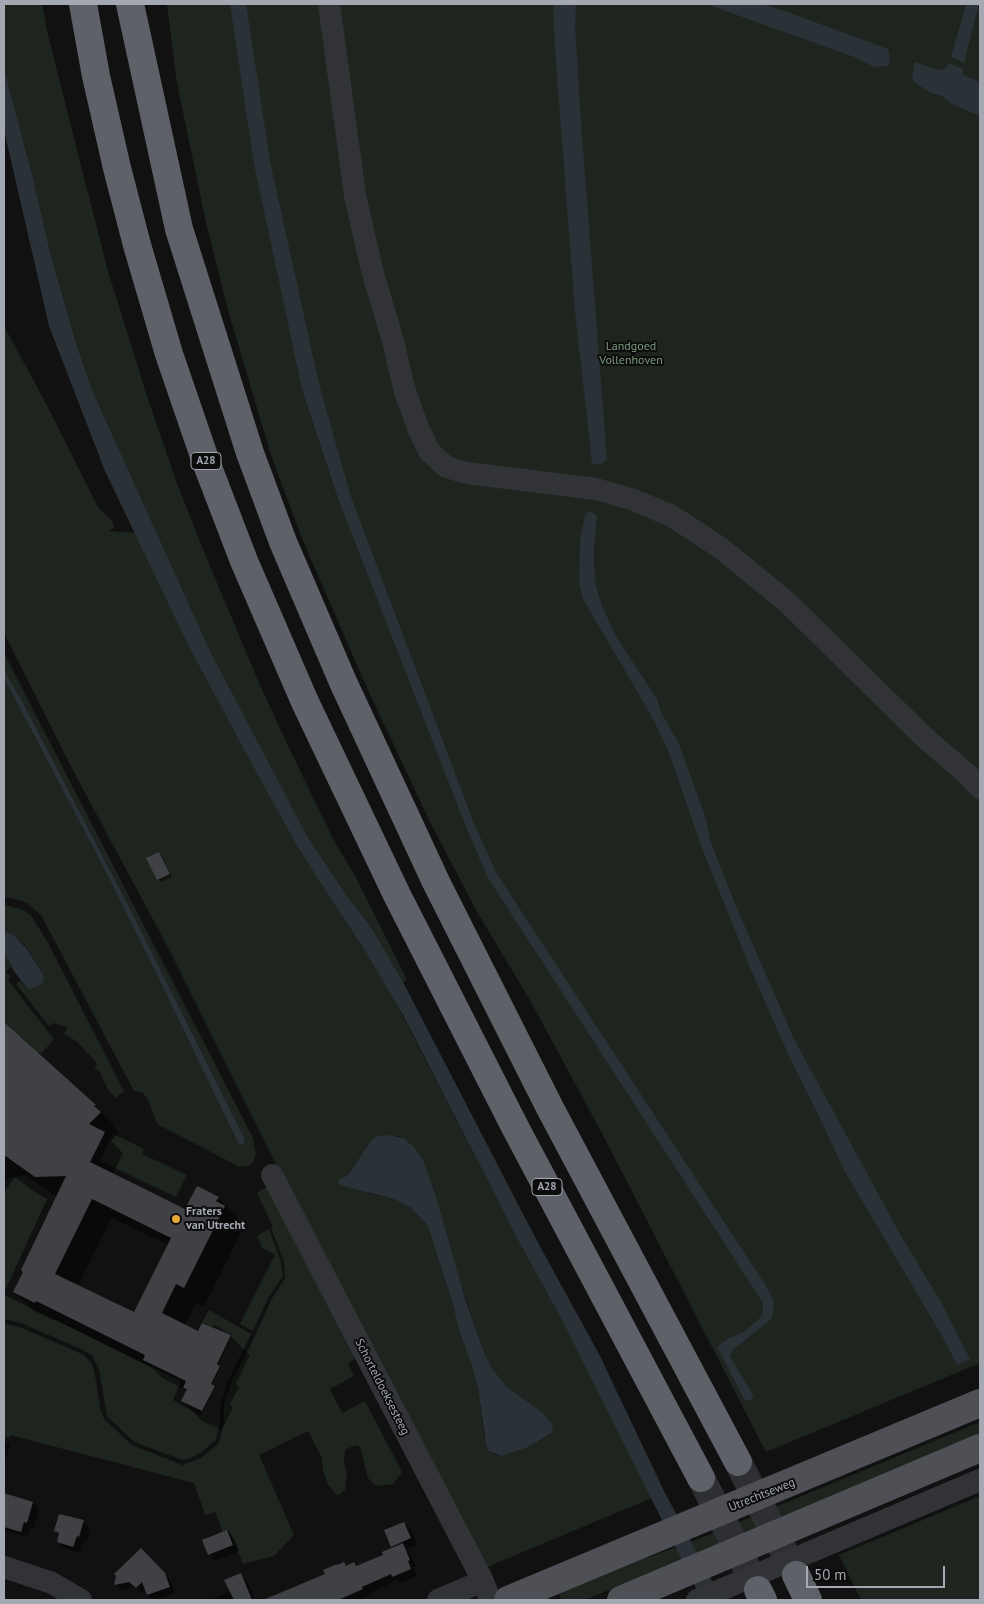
<!DOCTYPE html>
<style>
body{margin:0}
#map{position:relative;width:984px;height:1604px;overflow:hidden;background:#111112;font-family:"PT Sans",sans-serif}
canvas{display:block}
.frame{position:absolute;inset:0;border:5px solid #a3a8b2;pointer-events:none}
.scale{position:absolute;left:806px;top:1566px;width:139px;height:22px;box-sizing:border-box;border:2px solid #a3a8b2;border-top:0;padding-left:6px;font-size:15px;line-height:18px;white-space:nowrap;color:#a3a8b2;-webkit-text-stroke:4px #0c0c0d;paint-order:stroke}
</style>
<div id="map">
<canvas width="984" height="1604"></canvas>
<div class="frame"></div>
<div class="scale">50 m</div>
</div>
<script>
const ctx = document.querySelector('canvas').getContext('2d');
ctx.lineJoin = 'round';
function fillPath(path, color) {
  ctx.fillStyle = color;
  ctx.fill(path, 'evenodd');
}
function shape(rows) {
  const path = new Path2D();
  for (const r of rows) {
    path.moveTo(r[0], r[1]);
    for (let i = 2; i < r.length; i += 2) path.lineTo(r[i], r[i + 1]);
  }
  return path;
}
function trace(path, color, width, dash) {
  ctx.strokeStyle = color;
  ctx.lineWidth = width;
  ctx.lineCap = dash ? 'butt' : 'round';
  ctx.setLineDash(dash || []);
  ctx.stroke(path);
}
function label(font, color, halo, rows, align = 'center') {
  ctx.font = font + ' "PT Sans",sans-serif';
  ctx.lineWidth = 4;
  ctx.setLineDash([]);
  ctx.textBaseline = 'middle';
  ctx.strokeStyle = halo;
  ctx.fillStyle = color;
  for (const [text, x, y, turn = 0] of rows) {
    ctx.save();
    ctx.translate(x, y);
    ctx.rotate((+turn || 0) * Math.PI / 180);
    ctx.textAlign = isNaN(turn) ? turn : align;
    if (halo) ctx.strokeText(text, 0, 0);
    ctx.fillText(text, 0, 0);
    ctx.restore();
  }
}
fillPath(shape([
 [4,4,42,4,47,31,107,268,145,390,176,481,209,564,260,685,292,754,334,841,354,874,407,980,403,982,371,927,347,896,307,836,272,772,211,653,93,392,77,346,51,256,33,178,4,68],
 [167,4,980,4,980,1363,766,1452,605,1139,531,1002,476,910,430,822,367,688,301,536,271,455,227,307,206,223,177,83],
 [4,326,41,394,98,507,113,522,114,528,109,531,136,533,189,647,242,746,320,882,367,954,390,991,518,1240,564,1324,652,1498,487,1567,293,1199,170,951,77,778,4,633],
 [399,1136,414,1147,423,1159,436,1196,460,1283,485,1356,492,1368,505,1385,544,1414,551,1422,552,1432,551,1434,541,1440,501,1456,493,1454,484,1436,478,1389,472,1366,459,1331,452,1301,427,1224,419,1214,406,1205,394,1199,372,1194,338,1181,348,1175,368,1147],
 [4,653,253,1138,256,1155,253,1162,249,1166,240,1167,157,1124,148,1099,143,1093,134,1091,41,915,27,903,15,899,4,897,4,678,109,878,154,969,238,1143,242,1145,244,1144,245,1139,127,903,22,701,4,670],
 [4,905,21,909,31,915,48,943,124,1091,115,1098,108,1090,100,1072,94,1067,97,1064,96,1062,76,1041,64,1034,67,1027,53,1023,49,1026,16,984,20,981,26,987,44,976,27,948,14,935,4,931],
 [4,954,11,964,13,970,10,967,6,971,11,977,8,980,54,1039,41,1054,37,1051,35,1053,33,1051,34,1049,21,1037,10,1031,12,1029,4,1022],
 [113,1134,144,1149,142,1154,187,1175,176,1197,100,1161],
 [15,1177,32,1190,47,1199,4,1293,4,1192],
 [266,1188,269,1189,358,1356,348,1364,354,1376,330,1389,342,1413,365,1401,402,1472,393,1484,376,1486,368,1478,360,1447,355,1445,345,1450,344,1463,347,1474,345,1490,338,1496,328,1485,323,1470,322,1458,308,1431,259,1455,294,1535,274,1556,243,1564,229,1530,223,1532,215,1512,205,1515,194,1483,10,1435,10,1438,4,1436,4,1323,22,1328,84,1355,92,1364,95,1375,100,1408,104,1419,132,1445,182,1465,201,1458,218,1444,220,1439,224,1421,224,1403,232,1381,249,1349,271,1300,285,1278,284,1262,271,1228,273,1227,257,1193,262,1189],
 [269,1229,281,1262,283,1276,268,1298,253,1331,240,1324,275,1255,262,1248,257,1236],
 [4,1295,181,1381,173,1400,201,1416,216,1386,212,1384,221,1366,218,1364,232,1335,214,1325,212,1327,202,1322,209,1310,251,1334,228,1381,220,1406,220,1421,216,1440,202,1452,189,1459,183,1460,134,1442,107,1416,99,1369,92,1355,81,1349,21,1323,4,1319],
 [980,1422,980,1437,585,1600,561,1600,559,1594,555,1591,696,1540],
 [980,1496,980,1600,861,1600,839,1555]
]), '#1e251e');
fillPath(shape([
 [230,4,246,4,270,161,319,384,351,497,475,826,497,874,766,1286,774,1301,773,1313,771,1319,733,1350,730,1356,754,1397,750,1400,745,1401,717,1347,729,1338,742,1333,760,1318,763,1312,763,1303,488,878,466,827,339,501,302,389,254,164],
 [553,4,576,4,575,25,581,122,607,459,603,463,596,465,592,463,575,312,555,49],
 [706,4,763,4,790,13,888,49,890,59,888,66,874,67,857,58],
 [966,4,979,4,964,63,951,57],
 [916,62,937,70,944,69,949,63,963,69,963,75,980,82,980,116,952,104,942,96,929,92,914,82,912,78,914,64],
 [4,68,33,178,51,256,77,346,93,392,112,434,211,653,307,836,347,896,371,927,403,982,536,1239,599,1354,664,1491,722,1600,702,1600,564,1324,518,1240,403,1015,367,954,320,882,295,842,242,746,189,647,105,471,49,326,4,130],
 [590,511,597,516,594,548,594,570,596,586,602,606,617,638,657,699,661,712,679,744,706,819,710,840,733,899,794,1039,900,1234,942,1304,970,1359,957,1365,945,1341,844,1170,824,1127,788,1054,751,970,703,851,668,750,652,717,583,599,579,582,580,541,585,514],
 [4,670,22,701,127,903,245,1139,244,1144,242,1145,238,1143,154,969,109,878,4,678],
 [4,931,14,935,27,949,44,976,43,982,40,985,30,989,26,987,14,971,11,964,4,954],
 [386,1135,403,1138,414,1147,423,1159,436,1196,466,1302,485,1355,492,1368,505,1385,544,1414,553,1425,552,1433,528,1447,501,1456,489,1451,486,1444,478,1389,472,1366,459,1331,452,1301,427,1224,411,1208,394,1199,343,1186,338,1183,339,1180,348,1175,371,1141,377,1136]
]), '#2a3137');
fillPath(shape([
 [159,853,162,856,172,877,161,882,158,879],
 [4,1024,95,1106,114,1125,113,1127,119,1133,111,1141,123,1153,113,1174,186,1210,218,1198,237,1217,237,1219,244,1226,204,1307,196,1303,184,1326,199,1333,230,1336,250,1355,236,1384,239,1387,230,1404,233,1407,222,1430,202,1421,183,1401,188,1391,164,1379,152,1368,56,1320,55,1321,34,1311,15,1292,58,1196,56,1196,25,1175,7,1179,4,1186],
 [112,1218,168,1245,135,1314,78,1286],
 [4,1442,10,1446,4,1465],
 [4,1495,33,1503,39,1510,34,1529,30,1528,27,1537,8,1531,4,1528],
 [83,1522,90,1528,86,1543,83,1542,80,1553,65,1548,58,1542,60,1535,55,1531],
 [404,1523,411,1530,417,1545,407,1549,416,1566,413,1567,417,1576,400,1583,397,1580,368,1594,369,1596,360,1600,270,1600,269,1599,326,1575,344,1563,347,1567,357,1567,384,1555,394,1548,392,1546],
 [227,1532,234,1538,239,1551,215,1561,209,1554],
 [141,1550,170,1580,175,1593,154,1600,148,1595,146,1589,142,1593,136,1587,121,1590,115,1585],
 [240,1575,247,1581,255,1600,210,1600,230,1591]
]), '#0007');
fillPath(shape([
 [159,852,170,874,157,880,146,858],
 [4,1022,96,1105,94,1106,101,1112,89,1124,105,1132,90,1162,185,1209,197,1186,219,1197,216,1201,225,1206,184,1288,176,1284,162,1313,198,1331,202,1323,231,1335,217,1364,220,1366,211,1384,215,1386,202,1411,181,1401,187,1389,183,1388,186,1381,143,1360,145,1355,36,1301,35,1303,13,1292,23,1272,21,1270,66,1176,35,1177,4,1155],
 [92,1199,171,1238,134,1312,55,1274],
 [4,1493,33,1502,27,1523,24,1522,21,1532,4,1527],
 [59,1514,84,1520,79,1537,77,1536,73,1547,57,1542,59,1533,54,1531],
 [404,1522,411,1538,391,1547,384,1530],
 [227,1530,233,1545,208,1555,202,1540],
 [403,1543,410,1560,408,1561,411,1569,392,1577,391,1574,362,1587,363,1589,338,1600,263,1600,325,1574,323,1570,337,1564,337,1565,344,1562,346,1566,354,1562,356,1566,383,1555,382,1552],
 [141,1548,165,1573,170,1587,147,1595,142,1582,136,1588,129,1582,114,1585,116,1576,114,1574],
 [241,1573,252,1600,234,1600,224,1580]
]), '#404145');
trace(shape([
 [738,1462,796,1575],
 [701,1478,758,1590]
]), '#2e2f32', 28, [28, 14]);
trace(shape([
 [329,4,355,195,372,270,393,341,404,388,418,428,429,451,446,467,467,473,596,489,631,499,672,516,722,549,788,603,923,736,968,775,980,788],
 [272,1175,483,1581,490,1600],
 [4,1567,52,1583,81,1600],
 [438,1600,483,1581],
 [697,1600,980,1480]
]), '#323337', 22);
trace(shape([
 [508,1600,980,1403],
 [621,1600,980,1448]
]), '#4e5056', 28);
trace(shape([
 [83,4,96,76,117,168,137,245,169,354,206,462,244,561,305,702,397,895,515,1127,701,1478],
 [130,4,179,229,250,453,283,542,343,682,436,882,550,1108,738,1462],
 [796,1575,808,1600],
 [758,1590,763,1600]
]), '#5e6168', 28);
for (const [x, y, r, color] of [
 [176,1219,5,"#e7ab34"]
]) {
  const dot = new Path2D();
  dot.arc(x, y, r, 0, 2 * Math.PI);
  ctx.fillStyle = color;
  ctx.fill(dot);
  trace(dot, '#0c0c0d', 2);
}
for (const [x, y, w] of [
 [206,461,30],
 [547,1187,30]
]) {
  const box = new Path2D();
  box.roundRect(x - w / 2, y - 8.5, w, 17, 4);
  ctx.fillStyle = '#0c0c0d';
  ctx.fill(box);
  trace(box, '#a3a8b2', 1);
}
label('bold 11px', '#a3a8b2', null, [
 ["A28",206,461],
 ["A28",547,1187]
]);
label('12px', '#7b9d7d', '#0c0c0d', [
 ["Landgoed",631,347],
 ["Vollenhoven",631,361]
]);
label('bold 12px', '#a3a8b2', '#0c0c0d', [
 ["Fraters",186,1212],
 ["van Utrecht",186,1226]
], 'left');
label('12px', '#a3a8b2', '#0c0c0d', [
 ["Schorteldoeksesteeg",382,1387,63],
 ["Utrechtseweg",762,1495,-22]
]);
</script>
